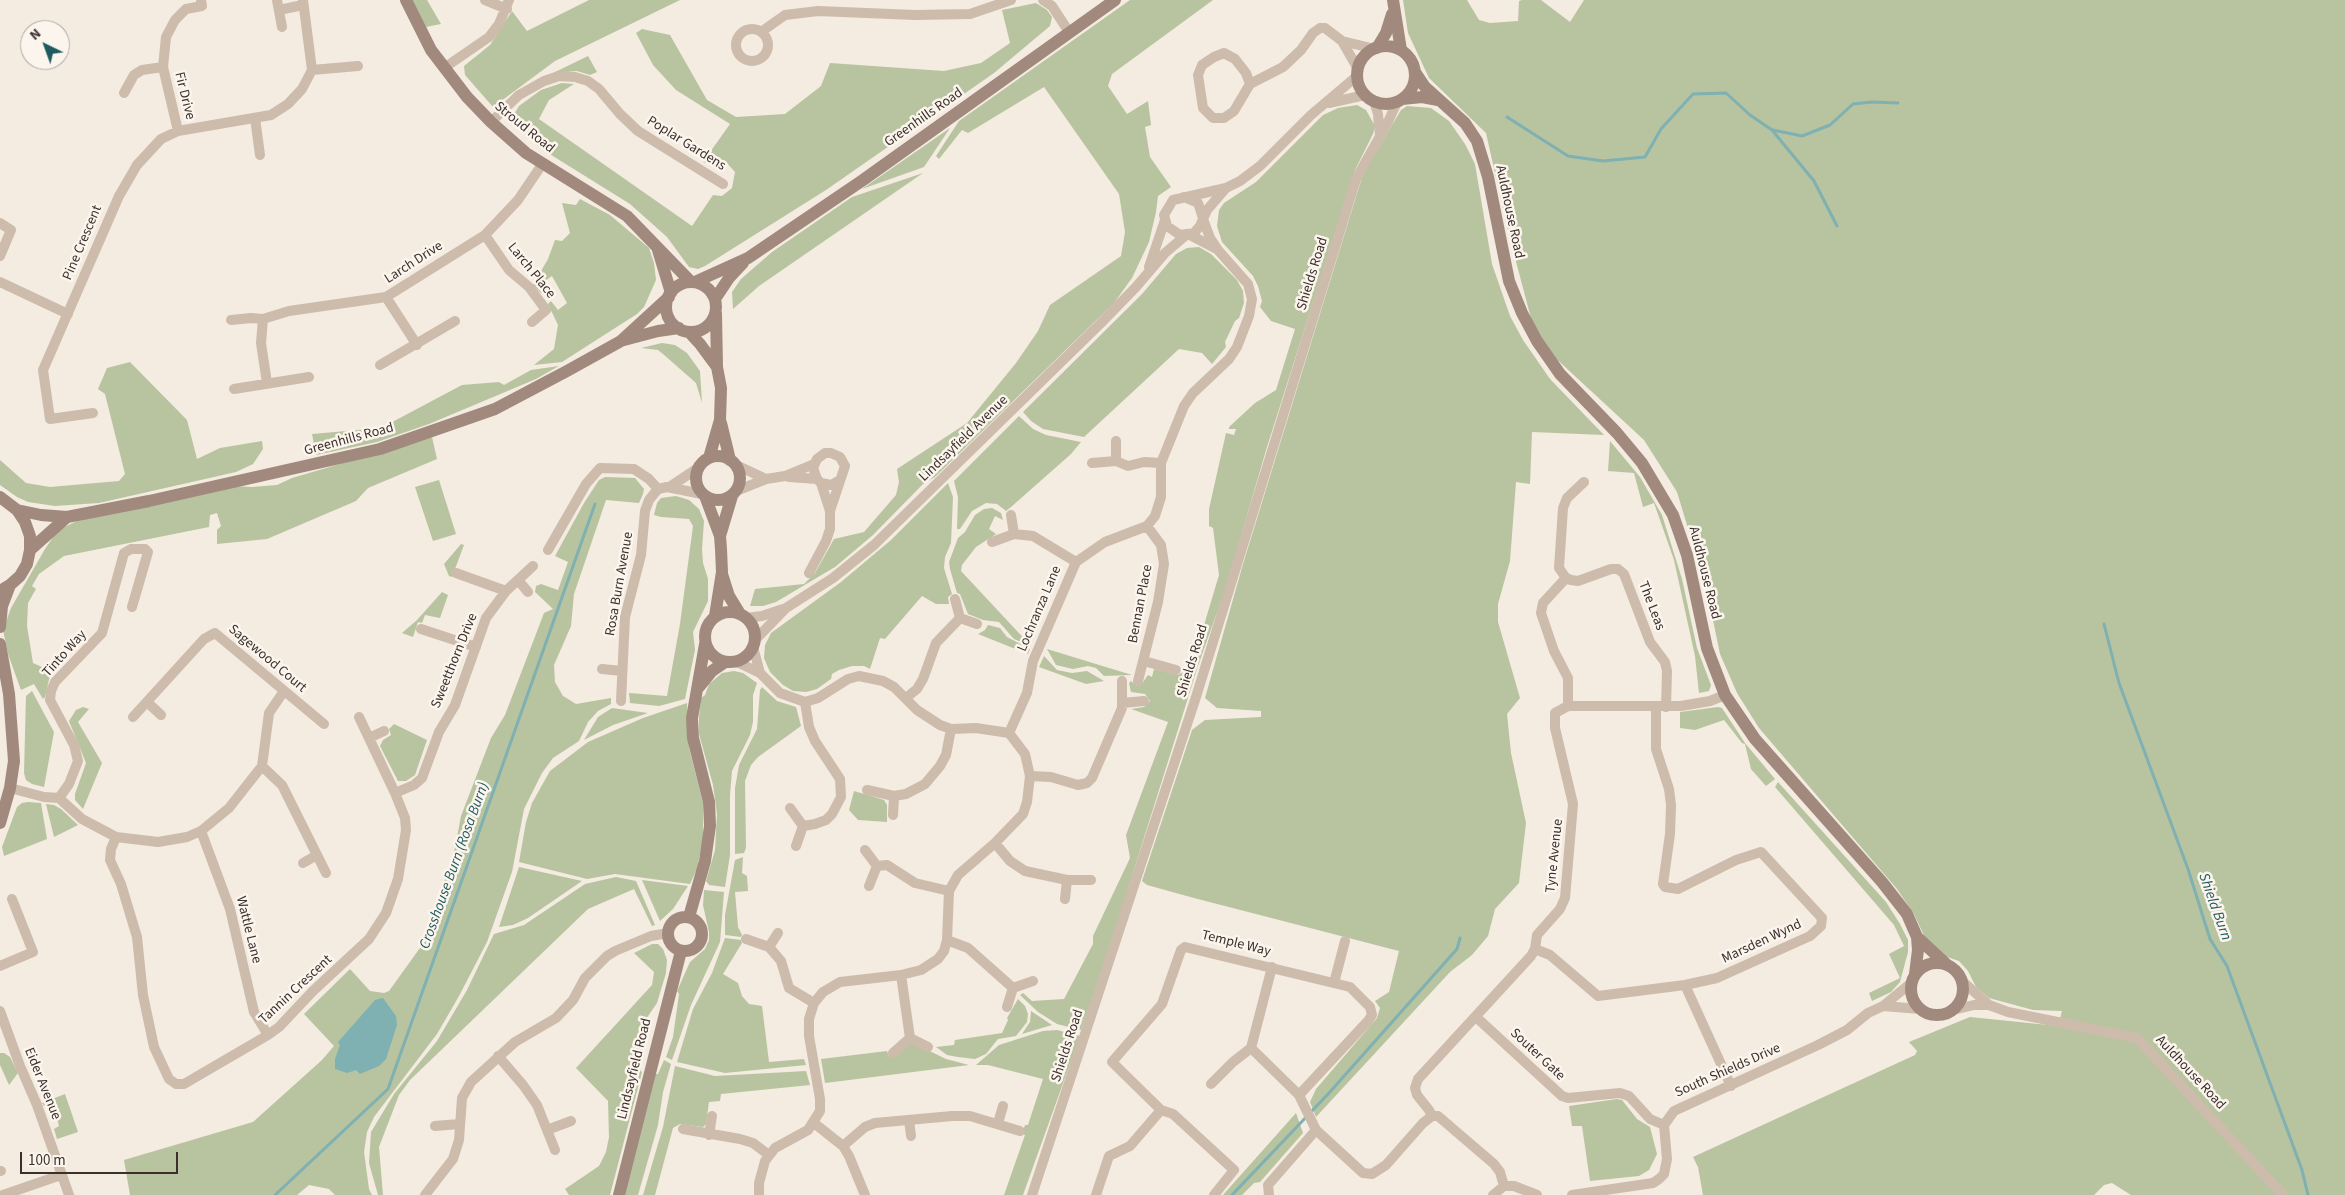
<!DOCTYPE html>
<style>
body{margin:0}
#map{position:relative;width:2345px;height:1195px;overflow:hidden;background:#f4ebe1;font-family:"Source Sans 3",sans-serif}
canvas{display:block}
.north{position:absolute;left:20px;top:20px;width:50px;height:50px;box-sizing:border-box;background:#fbf5ee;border:1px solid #aea6a0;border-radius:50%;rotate:318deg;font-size:14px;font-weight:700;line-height:20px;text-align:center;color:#3b302b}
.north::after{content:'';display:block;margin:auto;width:18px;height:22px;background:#1f5a5e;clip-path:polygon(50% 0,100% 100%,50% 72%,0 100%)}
.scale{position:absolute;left:20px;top:1152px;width:158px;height:22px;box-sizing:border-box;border:2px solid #3b302b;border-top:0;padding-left:6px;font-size:15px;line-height:18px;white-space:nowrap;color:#3b302b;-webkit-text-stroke:4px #fbf5ee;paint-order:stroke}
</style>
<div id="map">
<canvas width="2345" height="1195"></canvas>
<div class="north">N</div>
<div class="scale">100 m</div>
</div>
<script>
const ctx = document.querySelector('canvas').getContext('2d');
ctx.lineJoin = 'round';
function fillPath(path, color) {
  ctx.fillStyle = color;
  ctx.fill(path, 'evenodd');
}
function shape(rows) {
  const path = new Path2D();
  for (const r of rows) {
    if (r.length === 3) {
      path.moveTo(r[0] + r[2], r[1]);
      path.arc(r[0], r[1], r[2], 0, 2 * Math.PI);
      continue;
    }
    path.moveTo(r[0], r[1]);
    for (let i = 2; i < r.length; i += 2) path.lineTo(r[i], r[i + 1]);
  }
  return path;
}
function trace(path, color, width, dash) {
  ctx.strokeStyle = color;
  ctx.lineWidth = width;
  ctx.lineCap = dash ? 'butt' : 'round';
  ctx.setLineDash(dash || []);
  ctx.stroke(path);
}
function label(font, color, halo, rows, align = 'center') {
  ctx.font = font + ' "Source Sans 3",sans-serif';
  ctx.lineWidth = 5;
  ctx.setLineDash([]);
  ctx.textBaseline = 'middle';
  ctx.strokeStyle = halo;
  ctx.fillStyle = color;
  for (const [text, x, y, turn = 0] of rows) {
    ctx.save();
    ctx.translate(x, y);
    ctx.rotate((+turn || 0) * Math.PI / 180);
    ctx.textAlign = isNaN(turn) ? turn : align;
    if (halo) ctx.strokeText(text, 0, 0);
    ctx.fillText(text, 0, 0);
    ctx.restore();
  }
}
fillPath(shape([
 [412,0,427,0,441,24,426,27],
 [589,0,680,0,555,61,493,107,465,75,464,66,490,45,512,11,527,31],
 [1130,0,1213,0,1112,74,1108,86,1127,114,1148,101,1151,125,1145,127,1150,157,1171,187,1158,196,1156,212,1149,242,1132,278,1114,303,935,477,923,484,873,535,835,567,776,602,763,606,750,606,755,589,804,584,815,573,834,539,864,532,896,495,899,482,897,469,967,423,1016,363,1038,331,1050,305,1121,256,1125,232,1119,194,1044,87,968,133,962,130,939,159,936,156,959,121],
 [1403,0,1467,0,1479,20,1490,23,1518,21,1519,1,1522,0,1541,0,1570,22,1584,0,2345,0,2345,1195,2131,1195,2112,1183,2104,1185,2094,1195,1703,1195,1698,1167,1693,1157,1915,1055,1917,1051,1909,1042,1970,1017,2058,1026,2062,1011,2033,1010,1989,998,1976,987,1968,971,1959,961,1941,955,1927,942,1914,914,1897,889,1759,728,1737,693,1720,654,1707,591,1677,492,1644,440,1537,341,1509,235,1486,133,1429,78,1408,33],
 [1036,3,1047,10,1052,17,1050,26,994,73,826,190,705,266,698,269,689,267,667,237,630,204,540,148,511,119,519,106,541,90,562,83,574,84,549,100,539,119,692,226,713,195,722,196,732,188,735,172,725,161,719,160,711,164,703,162,730,124,676,90,653,65,636,33,642,29,670,35,707,100,736,117,785,114,821,86,830,63,944,71,981,63,1010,43,1002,10],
 [588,56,597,72,590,75,577,71,553,73],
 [1357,105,1366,110,1375,126,1373,134,1355,170,1267,447,1226,587,1198,666,1105,962,1081,1030,1057,1024,1038,1012,1020,995,1023,993,1032,1001,1064,999,1093,944,1093,936,1130,858,1126,835,1168,722,1131,709,1144,707,1150,701,1145,694,1131,692,1129,683,1131,681,1137,686,1141,685,1148,675,1152,677,1154,669,1178,675,1185,671,1187,665,1193,662,1219,575,1213,528,1209,526,1209,509,1226,433,1234,435,1236,429,1229,429,1229,427,1255,403,1276,390,1295,329,1271,321,1260,307,1262,301,1258,286,1253,276,1222,242,1217,226,1219,210,1224,203,1256,182,1323,115,1338,108],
 [1407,106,1431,108,1449,121,1465,144,1475,164,1492,264,1510,316,1523,340,1550,379,1604,435,1532,432,1530,484,1516,482,1510,561,1498,604,1498,622,1520,698,1507,714,1511,753,1526,823,1519,883,1495,909,1488,936,1472,955,1450,972,1316,1117,1310,1102,1316,1089,1377,1018,1380,1008,1375,1001,1389,992,1399,951,1194,898,1147,885,1142,881,1192,730,1205,720,1261,717,1261,711,1217,708,1205,698,1243,564,1363,174,1401,110],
 [950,128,924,167,862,189],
 [923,173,759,286,733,309,732,292,741,279,772,252,852,197],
 [580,199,610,215,649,248,654,263,656,280,644,307,637,314,562,362,534,365,554,349,558,325,548,304,551,301,558,310,567,303,552,276,542,283,545,289,542,294,533,285,548,259,555,240,562,241,570,233,562,203,576,205],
 [1199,247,1211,254,1237,280,1243,291,1244,303,1239,318,1235,321,1225,342,1226,347,1212,364,1202,353,1179,349,1084,437,1043,429,1031,421,1023,412,1142,294,1176,254,1187,248],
 [662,343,675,345,687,353,700,371,702,403,696,383,663,354,658,350,641,348],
 [130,362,187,420,197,459,220,448,262,441,263,449,253,464,236,472,99,503,55,506,28,502,17,497,0,485,0,460,26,483,50,487,119,481,125,474,105,394,98,389,107,368],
 [559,366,536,379,429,424,377,442,316,455,312,434,381,428,462,385,499,382,504,385,531,370],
 [1019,416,1033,429,1046,435,1081,442,1071,454,1011,507,1006,511,997,504,986,503,972,511,960,529,957,529,958,497,954,481],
 [432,437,437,459,368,488,356,501,267,539,217,544,217,530,221,526,217,513,210,515,209,527,64,556,39,574,32,586,36,589,28,603,27,626,33,663,51,671,45,697,43,699,34,684,21,690,8,654,3,630,11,608,45,549,58,530,77,521,233,486,252,487,277,485,292,478],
 [1610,441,1640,477,1662,515,1682,579,1697,648,1711,685,1709,691,1699,693,1695,656,1674,560,1654,503,1643,507,1634,473,1608,471],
 [605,477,635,478,644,489,643,494,639,503,606,500,574,594,571,626,554,665,555,682,563,696,576,704,611,698,611,704,598,711,588,722,579,741,553,758,542,773,524,809,512,872,487,942,459,996,437,1034,374,1117,367,1132,364,1152,369,1189,372,1195,335,1195,329,1189,309,1185,297,1195,130,1195,124,1160,253,1122,322,1060,334,1046,304,1014,350,969,370,991,384,993,389,991,425,941,455,848,461,816,491,738,505,715,544,613,553,609,535,592,536,586,541,584,558,590,568,562,555,556,584,503,599,480],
 [439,480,456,534,433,541,415,487],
 [948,483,953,497,951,543,945,557,944,568,952,594,948,597,949,604,936,604,922,596,885,639,880,638,870,669,864,666,852,666,839,670,832,674,831,679,817,689,806,692,793,691,783,685,770,672,764,658,765,645,771,633,841,582,891,540],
 [676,496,689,500,699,509,704,521,702,549,703,563,708,579,708,601,693,632,695,650,685,699,659,706,630,703,629,693,667,696,680,624,693,526,689,519,661,517,654,515,657,503,661,498],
 [992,508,1001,513,1003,520,995,516,989,529,996,534,976,547,962,565,961,571,1031,646,1014,639,999,622,983,620,968,614,960,594,957,593,950,569,949,562,958,538,965,532,975,515,984,509],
 [461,544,464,545,452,577,449,576,444,564],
 [442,592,448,595,440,618,425,615,422,623,418,622,413,637,402,633,417,620],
 [988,625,1000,628,1007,637,1030,649,1028,654,978,634,985,630],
 [1047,649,1132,675,1104,676,1096,668,1088,666,1073,669,1056,665],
 [1044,656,1057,670,1072,673,1087,671,1104,681,1086,684,1039,667],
 [734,671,743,673,757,683,753,695,753,722,750,735,732,771,730,795,730,855,725,887,709,885,706,881,715,850,717,814,713,785,699,734,699,717,701,698,705,695,709,684,722,673],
 [762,687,777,701,796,707,801,726,758,757,751,765,745,781,746,848,744,853,735,854,735,788,739,765,757,729,760,690],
 [32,691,54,732,44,787,32,784,26,780,24,773,26,696],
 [687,703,689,748,703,803,703,838,697,869,690,884,615,874,587,879,519,862,526,822,532,803,550,771,588,742,643,718],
 [83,707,89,709,78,722,102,763,83,809,75,800,75,794,86,763,69,721,76,710],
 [1718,707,1722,708,1745,743,1775,779,1766,786,1751,769,1745,744,1742,743,1724,720,1695,730,1680,728,1680,712],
 [612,708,648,713,613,725,584,740,598,717],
 [394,724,427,740,415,775,406,781,398,781,380,746,383,740,391,735,389,729],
 [1778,782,1886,902,1900,924,1908,940,1908,952,1900,982,1891,992,1872,1001,1869,993,1900,978,1889,954,1904,946,1894,925,1775,787],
 [854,791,884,800,887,805,887,822,858,820,849,810],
 [28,802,41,803,47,839,4,856,2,847,17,807,22,803],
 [46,804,54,805,61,809,78,825,54,837],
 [743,857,742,873,747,876,748,891,735,892,738,927,742,935,741,937,725,935,725,915,735,860],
 [519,867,582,881,528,918,513,925,499,927],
 [616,877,636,881,655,925,652,926,634,889,588,909,410,1080,399,1095,379,1147,383,1195,378,1195,369,1163,371,1132,394,1094,437,1041,467,990,494,934,524,925,585,884],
 [642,880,688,886,673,909,660,921],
 [704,890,724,892,720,942,691,1005,672,1060,666,1057,673,1037,679,994,677,991,690,962,705,949,709,940,709,932,703,905],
 [725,938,741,940,742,943,723,974,738,983,742,996,749,1004,762,1006,769,1062,804,1059,806,1065,725,1073,677,1062,693,1009,712,973],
 [652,944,658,944,663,949,667,960,666,973,657,1003,646,1019,642,1034,640,1070,642,1072,610,1195,569,1195,565,1189,599,1166,606,1152,609,1137,608,1101,576,1068,652,985,654,972,634,953],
 [1018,999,1025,1006,1028,1014,1027,1022,1016,1036,998,1039,986,1054,975,1059,958,1057,947,1055,936,1047,954,1045,955,1040,1002,1033,1008,1020,1007,1018],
 [1031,1011,1052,1025,1022,1034,1030,1022],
 [1057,1030,1080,1036,1023,1195,1004,1195,1025,1135,1022,1134,1025,1125,1028,1125,1043,1079,988,1065,976,1065,999,1045,1043,1031],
 [911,1042,946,1059,969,1065,825,1083,821,1059,887,1051,889,1056,897,1055],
 [0,1053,4,1053,10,1057,18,1073,9,1085,0,1065],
 [664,1060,671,1064,663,1092,658,1125,638,1195,623,1195,655,1074,658,1074],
 [675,1066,715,1076,806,1071,810,1085,721,1094,720,1101,709,1102,706,1124,703,1127,680,1124,673,1128,655,1195,643,1195,663,1127],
 [65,1094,78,1132,57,1139,54,1129,59,1126,53,1104,44,1106,42,1103],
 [1617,1099,1622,1100,1637,1119,1650,1127,1657,1154,1649,1170,1639,1176,1590,1181,1582,1126,1572,1126,1569,1106],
 [1296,1113,1303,1133,1260,1182,1254,1183,1242,1195,1223,1195]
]), '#b8c4a0');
fillPath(shape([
 [383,998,396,1016,397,1025,386,1059,379,1066,360,1074,356,1070,347,1073,335,1069,335,1059,340,1045,338,1042,375,1000]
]), '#7fb0b2');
trace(shape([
 [1507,117,1568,156,1603,161,1645,157,1661,129,1693,94,1726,93,1750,115,1772,130,1814,181,1837,226],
 [1773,130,1802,136,1830,125,1853,104,1872,102,1898,103],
 [2104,624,2119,683,2188,869,2210,939,2227,966,2302,1170,2308,1195],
 [275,1195,388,1089,595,504],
 [1232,1195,1329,1093,1457,949,1460,938]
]), '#7fb0b2', 3);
trace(shape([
 [277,0,282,27],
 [485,0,507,9],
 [1043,0,1052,6,1069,32],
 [279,10,303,5],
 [752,45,16],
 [761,32,785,15,818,11,915,15,970,14,1011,0],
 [1342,41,1375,49],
 [163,67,166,37,175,20,186,9,202,6,201,0],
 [444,68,489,37,499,24,509,0],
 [312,70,358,66],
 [1250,84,1246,73,1235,59,1224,53,1214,57,1202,65,1198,75,1203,108,1213,118,1224,118,1234,111,1250,84,1283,67,1301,50,1313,33,1320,28,1325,28,1342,41,1358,69],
 [124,93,134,75,142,70,163,67,178,131],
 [1374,101,1378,114,1380,136],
 [1329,103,1365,95],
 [255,118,260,155],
 [491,122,519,95,544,81,559,76,575,77,588,81,599,89,620,114,638,131,723,184],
 [1226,188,1207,210,1200,226,1194,233,1180,235,1167,226,1164,215,1173,200,1226,188,1240,181,1260,166,1311,115,1357,76],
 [1184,197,1198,203,1203,218],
 [0,223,11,230,0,256],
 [485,235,509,270,529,287,546,310,532,322],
 [1190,235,1215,248],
 [1149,267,1165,220],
 [0,282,68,314],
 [386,297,417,345],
 [263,319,261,343,267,383],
 [231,320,251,318,263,319,289,311,386,297,485,235,518,200,543,163],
 [380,365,455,321],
 [234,389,309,377],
 [93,413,50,419,43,370,119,196,137,165,161,139,178,131,271,115,288,104,302,89,312,70,303,0],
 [1116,441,1116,461],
 [1092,463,1116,461,1128,466,1144,462,1161,463],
 [736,465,766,479],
 [789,477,817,479],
 [1584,482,1567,498,1563,508,1559,568,1566,578,1571,580,1578,581,1611,569,1618,569,1624,574,1650,642,1665,662,1667,671,1666,707],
 [671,486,698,468],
 [736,491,766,479,785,476,814,464],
 [830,511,845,466,840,457,831,453,825,453,817,459,813,468,817,479,821,483,831,485,840,480],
 [1011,515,1014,534],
 [992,542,1014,534,1033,536,1076,562],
 [548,550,586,484,600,468,634,469,649,479,658,489],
 [456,573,506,591],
 [809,573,826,541,830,529,830,511,821,483],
 [1566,578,1543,603,1541,613,1554,651,1568,678,1568,706],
 [518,580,528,592],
 [746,618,762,616,783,609],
 [960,618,977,624],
 [421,629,476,647],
 [755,640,786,608,833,578,874,545,1101,323,1136,287,1165,253,1185,236],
 [753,647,760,673],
 [1144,661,1176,670],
 [737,662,760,673,780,693,805,702,818,698,848,679,859,676,883,681,894,687,917,710,940,725,951,729,976,728,1009,733,1025,754,1030,776,1027,802,1023,814,995,843,958,875,949,891,947,940,944,951,938,959,921,970,901,975,840,982,823,992,814,1003,809,1019,809,1036,820,1099,820,1111,808,1130,775,1148,765,1161,759,1183,759,1195],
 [602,669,622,671],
 [1138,681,1158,602,1164,564,1161,545,1147,526],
 [906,698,917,689,923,679,936,643,960,618,955,599],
 [621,701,625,617,641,555,645,511,649,500,658,489,667,487,702,494],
 [147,702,161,715],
 [1122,703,1144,701],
 [1656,707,1656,749,1669,789,1671,805,1670,834,1663,884,1665,887,1678,889,1736,860,1761,852,1822,918,1821,926,1810,936,1717,978,1685,985],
 [133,717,204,639,215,633,324,724],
 [1009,733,1027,693,1033,661,1076,562,1105,542,1147,526,1155,516,1161,497,1161,463,1184,406,1193,393,1229,359,1237,347,1249,316,1252,299,1248,284,1218,250,1210,238,1203,219],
 [369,738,384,731],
 [262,766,282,785,326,873],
 [1030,776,1051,777,1078,785,1087,783,1092,778,1122,708,1122,681],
 [10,788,44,797,59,798,69,784,78,761,74,745,50,700,51,691,55,682,102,633,124,553,131,549,145,549,148,552,132,607],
 [867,790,894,796,906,794,925,784,940,766,946,755,951,729],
 [395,793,414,785,422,778,439,732,455,705,486,618,506,591,533,566],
 [59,798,82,819,116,837,158,842,187,837,201,831,229,808,262,766,269,713,284,691],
 [790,808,803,826,815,824,826,820,832,814,841,797,840,779,815,741,809,727,805,702],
 [893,815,894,796],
 [201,831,230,909,254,1012,268,1035],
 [116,837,111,849,110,860,121,884,137,937,143,995,154,1047,169,1079,176,1084,184,1084,268,1035,279,1027,313,991,369,939,386,913,398,879,406,830,405,818,395,793,359,717],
 [995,843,1010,861,1025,871,1067,880,1091,880],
 [796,846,803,826],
 [865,850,877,866,887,865,915,883,949,891],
 [303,863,317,855],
 [869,886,877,866],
 [1065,899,1067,880],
 [746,939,769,947,781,961,789,988,814,1003],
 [947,940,968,948,1013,988],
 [769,947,778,933],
 [1535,949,1550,955,1598,996,1685,985,1731,1086],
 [0,966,33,952,12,899],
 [1272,967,1251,1048,1299,1095,1316,1130,1363,1173,1372,1174,1386,1165,1423,1123,1432,1116,1438,1116,1494,1164,1500,1172,1504,1186],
 [901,975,910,1038],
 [1962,981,1989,1005,2008,1012,2137,1038,2283,1195],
 [1334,983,1345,941],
 [1883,1006,1920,1009],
 [1007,1007,1013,988,1033,981],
 [1953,1010,1974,1005,1989,1005],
 [0,1011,20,1066,37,1105,69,1195],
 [1476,1017,1562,1096,1568,1098,1620,1093,1629,1096,1650,1119,1664,1125],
 [893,1053,910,1038,928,1047],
 [498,1056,523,1085,537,1105,555,1150],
 [1211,1084,1233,1062,1251,1048],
 [1432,1116,1429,1110,1417,1095,1415,1088,1418,1079,1531,956,1535,949,1537,935,1560,909,1565,898,1573,804,1555,728,1555,713,1568,706,1681,706,1710,701,1725,695],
 [909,1120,911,1136],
 [814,1123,843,1146,849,1156,865,1195],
 [998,1123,1003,1106],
 [435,1126,459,1124],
 [683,1129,740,1139,753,1143,769,1155],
 [547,1130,571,1121],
 [709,1135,712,1116],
 [843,1146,865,1127,875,1123,952,1116,970,1116,1020,1131],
 [0,1171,1,1171],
 [3,1195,61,1175],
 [425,1195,453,1159,459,1140,462,1098,471,1082,515,1042,556,1018,573,1000,585,978,607,956,615,951,651,936,668,933],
 [1032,1195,1196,697,1356,179,1388,122,1397,102],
 [1096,1195,1109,1156,1130,1146,1161,1110],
 [1214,1195,1234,1170,1173,1114,1161,1110,1112,1062,1162,1004,1181,950,1185,947,1350,987,1370,1007,1372,1015,1368,1021,1299,1095],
 [1269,1195,1268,1185,1316,1130],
 [1493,1195,1504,1186,1514,1186,1537,1195],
 [1572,1195,1653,1183,1659,1179,1664,1174,1667,1159,1664,1125,1674,1111,1818,1045,1847,1030,1868,1013,1883,1006,1911,983]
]), '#cdbbac', 10);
trace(shape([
 [406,0,431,50,467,97,491,122,526,153,627,216,691,282],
 [1393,0,1401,50],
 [1386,75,29],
 [1377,48,1386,33,1392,14],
 [1415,72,1425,87,1465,123,1477,141,1488,177,1509,281,1522,313,1537,341,1560,374,1617,433,1642,463,1673,515,1687,555,1707,648,1725,695,1755,739,1882,882,1907,914,1917,937,1946,964],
 [1402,99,1422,97,1438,100],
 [658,250,671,293],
 [695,282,748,258,863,180,1115,0],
 [691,307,25],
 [715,299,729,278,743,263],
 [689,332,700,344,717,367],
 [624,340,658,331,679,328],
 [721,423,730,460],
 [718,478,22],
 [709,458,720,420,721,388,717,367,716,313],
 [705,496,720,536,721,549,722,572,715,616],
 [0,497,17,510,25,522,30,536,30,550,27,564,20,576,10,585,0,591],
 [17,510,41,515,67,517,149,501,380,449,495,409,567,371,621,341,669,297],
 [720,536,732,496],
 [30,550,67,517],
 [722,574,729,596,740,614],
 [730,637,25],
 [0,627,2,606,10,585],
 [0,644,9,694,14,761,10,788,0,823],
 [699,687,712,671,725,662],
 [685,934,17],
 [689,917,705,861,710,826,709,802,693,738,692,718,705,644],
 [1937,989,26],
 [1915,974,1918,950,1917,937],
 [619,1195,681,951]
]), '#a18a7d', 12);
label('14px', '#3b302b', '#fbf5ee', [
 ["Fir Drive",184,96,76],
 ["Greenhills Road",924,118,-35],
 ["Stroud Road",524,128,39],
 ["Poplar Gardens",686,144,32],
 ["Auldhouse Road",1509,212,78],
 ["Pine Crescent",83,243,-67],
 ["Larch Drive",414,263,-33],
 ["Larch Place",531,271,51],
 ["Shields Road",1313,274,-73],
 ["Lindsayfield Avenue",964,439,-44],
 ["Greenhills Road",349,440,-15],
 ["Auldhouse Road",1704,573,76],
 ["Rosa Burn Avenue",620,584,-80],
 ["Bennan Place",1141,604,-79],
 ["The Leas",1651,606,69],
 ["Lochranza Lane",1040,609,-67],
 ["Tinto Way",65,654,-48],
 ["Sagewood Court",267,659,40],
 ["Sweetthorn Drive",455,661,-68],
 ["Shields Road",1193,661,-73],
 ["Tyne Avenue",1555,856,-84],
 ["Wattle Lane",248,930,76],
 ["Marsden Wynd",1762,942,-25],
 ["Temple Way",1236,944,14],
 ["Tannin Crescent",296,990,-43],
 ["Shields Road",1068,1046,-72],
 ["Souter Gate",1537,1055,43],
 ["Lindsayfield Road",635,1069,-76],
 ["South Shields Drive",1728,1071,-24],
 ["Auldhouse Road",2190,1073,47],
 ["Eider Avenue",42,1084,68]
]);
label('italic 15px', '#1f5a5e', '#fbf5ee', [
 ["Crosshouse Burn (Rosa Burn)",455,866,-70],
 ["Shield Burn",2214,907,70]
]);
</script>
